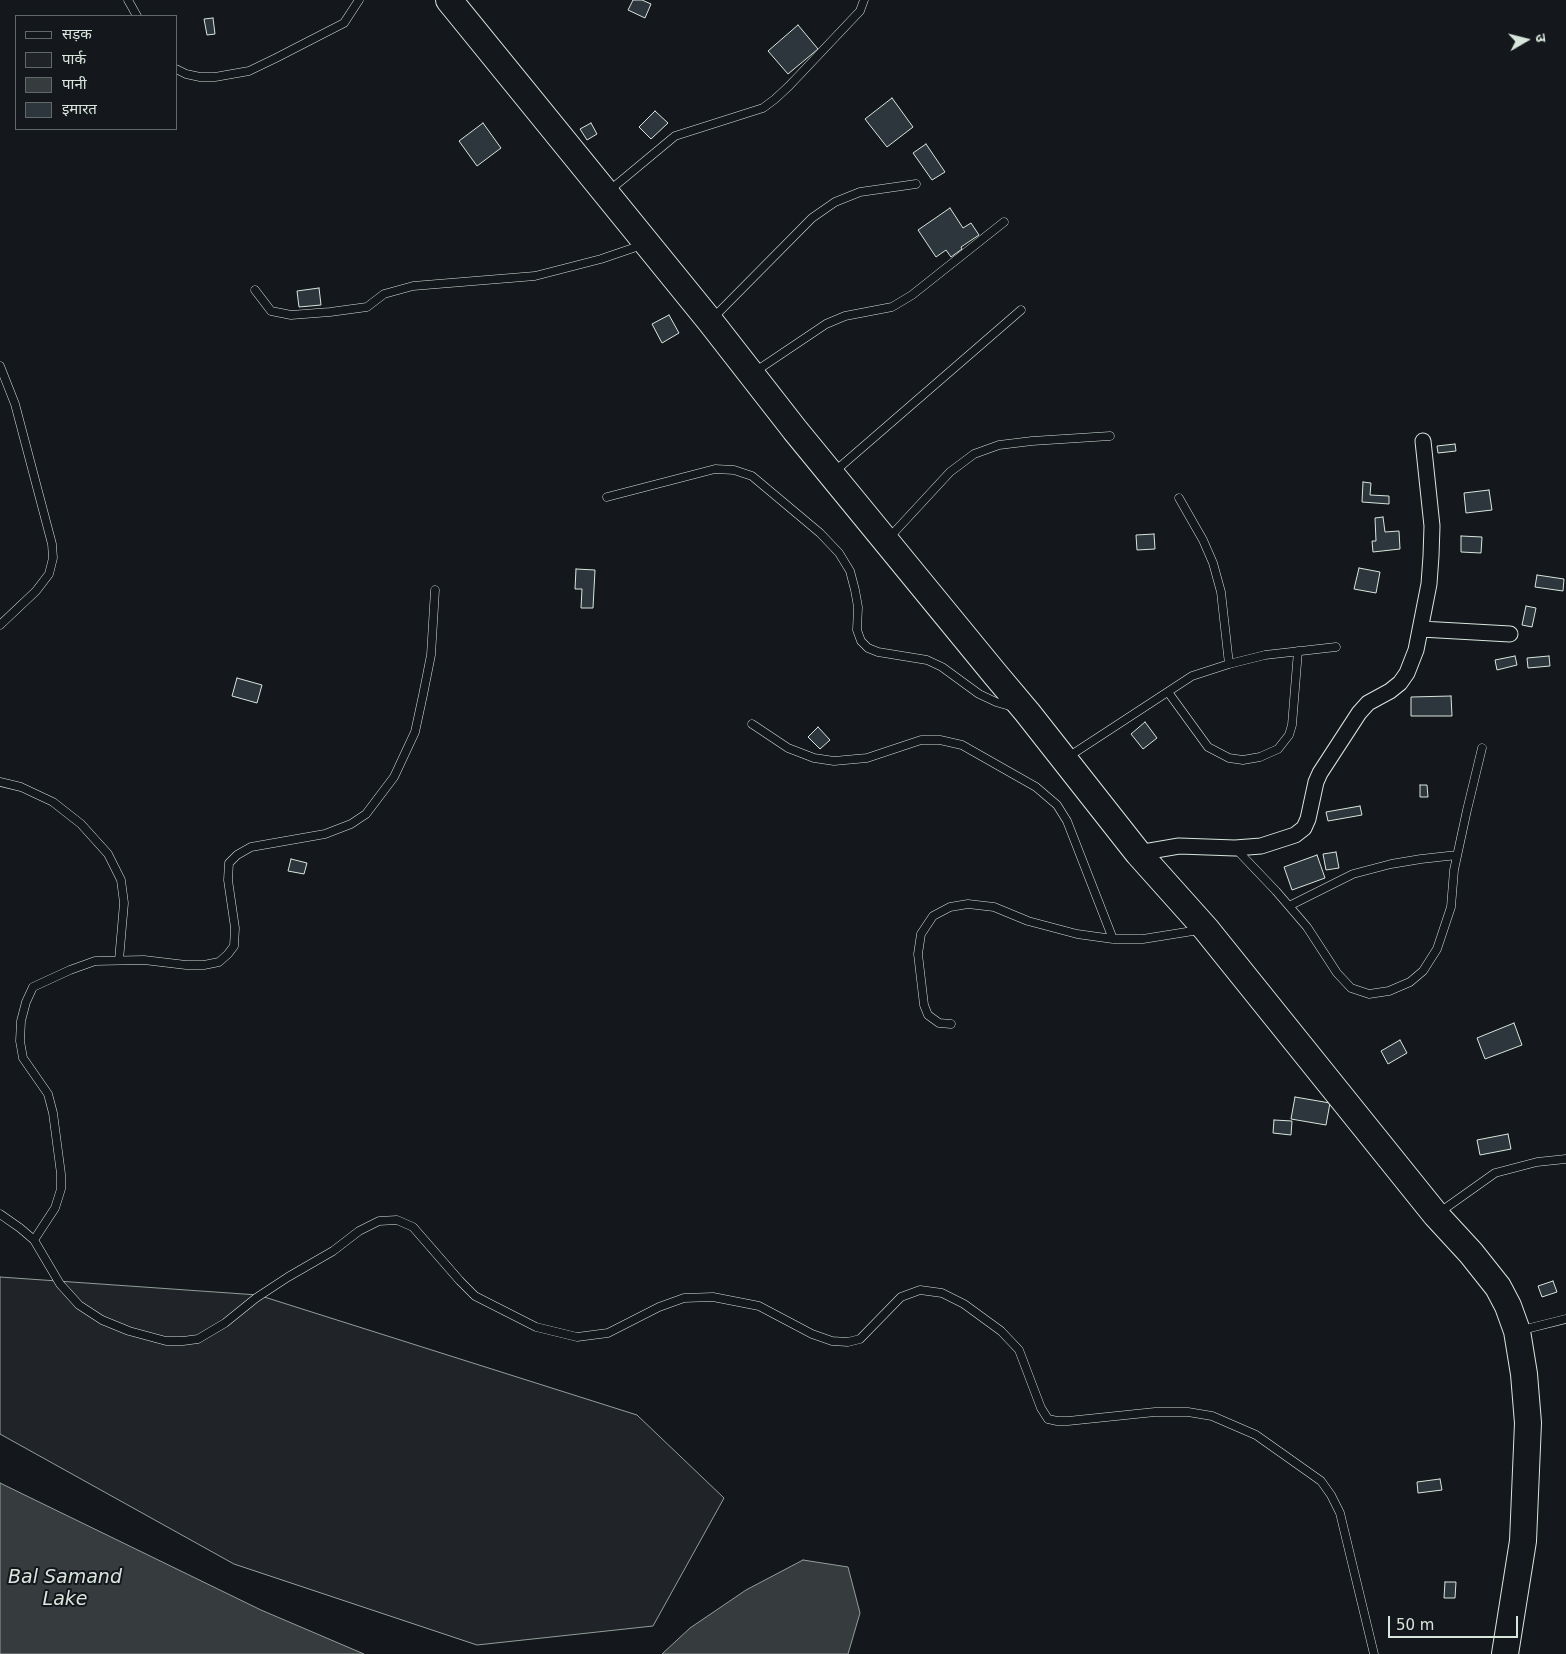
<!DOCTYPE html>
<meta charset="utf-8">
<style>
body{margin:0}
#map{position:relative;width:1566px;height:1654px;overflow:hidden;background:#14181c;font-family:"DejaVu Sans","Noto Sans Devanagari",sans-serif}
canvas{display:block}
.legend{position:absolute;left:15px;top:15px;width:162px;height:115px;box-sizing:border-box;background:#14181c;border:1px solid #626a69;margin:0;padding:6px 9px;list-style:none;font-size:15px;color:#d8e6dc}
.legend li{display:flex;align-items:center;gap:10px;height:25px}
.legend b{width:25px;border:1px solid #626a69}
.north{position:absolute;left:1501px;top:15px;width:50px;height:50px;-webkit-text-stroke:4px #14181c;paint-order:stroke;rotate:82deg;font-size:14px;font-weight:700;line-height:20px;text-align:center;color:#d8e6dc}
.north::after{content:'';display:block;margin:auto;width:18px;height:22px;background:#d8e6dc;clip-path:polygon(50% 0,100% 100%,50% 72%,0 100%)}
.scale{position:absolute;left:1388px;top:1616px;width:130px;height:22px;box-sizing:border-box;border:2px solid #d8e6dc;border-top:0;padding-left:6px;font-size:15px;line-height:18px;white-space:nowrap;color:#d8e6dc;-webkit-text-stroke:4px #14181c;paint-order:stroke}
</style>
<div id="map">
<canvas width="1566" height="1654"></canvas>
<ul class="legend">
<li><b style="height:6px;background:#14181c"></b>सड़क</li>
<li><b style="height:14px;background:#202428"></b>पार्क</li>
<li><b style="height:14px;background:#363b3e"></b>पानी</li>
<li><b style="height:14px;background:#2c363c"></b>इमारत</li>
</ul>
<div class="north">उ</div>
<div class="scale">50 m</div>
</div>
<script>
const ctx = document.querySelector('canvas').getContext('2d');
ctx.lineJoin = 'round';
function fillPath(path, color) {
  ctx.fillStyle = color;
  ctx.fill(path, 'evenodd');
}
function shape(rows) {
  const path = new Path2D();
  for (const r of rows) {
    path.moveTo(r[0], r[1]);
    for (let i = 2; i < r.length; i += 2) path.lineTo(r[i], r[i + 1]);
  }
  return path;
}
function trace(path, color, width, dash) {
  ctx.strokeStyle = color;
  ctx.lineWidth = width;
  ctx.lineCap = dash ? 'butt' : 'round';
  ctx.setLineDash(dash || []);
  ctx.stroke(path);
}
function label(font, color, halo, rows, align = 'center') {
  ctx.font = font + ' "DejaVu Sans",sans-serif';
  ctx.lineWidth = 4;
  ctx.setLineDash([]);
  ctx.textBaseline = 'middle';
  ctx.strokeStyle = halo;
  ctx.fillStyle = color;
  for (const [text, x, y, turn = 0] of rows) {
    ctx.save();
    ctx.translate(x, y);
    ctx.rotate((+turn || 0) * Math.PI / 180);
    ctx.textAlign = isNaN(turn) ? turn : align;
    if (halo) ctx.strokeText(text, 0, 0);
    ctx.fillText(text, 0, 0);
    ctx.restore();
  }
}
const green = shape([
 [0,1277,258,1295,637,1415,724,1498,653,1626,477,1645,234,1564,0,1434,0,1277]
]);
fillPath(green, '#202428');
trace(green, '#939e99', 1);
const water = shape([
 [0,1483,261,1610,364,1654,0,1654,0,1483],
 [803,1560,848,1567,860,1613,848,1654,662,1654,690,1628,746,1590,803,1560]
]);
fillPath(water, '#363b3e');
trace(water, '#939e99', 1);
const building = shape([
 [633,0,642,0,651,4,645,18,628,10,633,0],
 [213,18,215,34,207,35,204,19,213,18],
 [798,25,818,49,788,74,768,51,798,25],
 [892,98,913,127,887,147,865,119,892,98],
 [655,111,668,123,651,139,639,127,655,111],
 [483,123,501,148,477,166,459,141,483,123],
 [591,123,597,134,587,140,580,129,591,123],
 [926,144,945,172,932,180,913,153,926,144],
 [950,208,963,228,971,223,979,235,961,247,962,249,951,257,946,250,936,257,918,230,950,208],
 [319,288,321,305,299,307,297,291,319,288],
 [669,315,679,333,662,343,652,324,669,315],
 [1455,444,1456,451,1438,453,1437,446,1455,444],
 [1363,482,1371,483,1370,495,1389,496,1389,504,1362,502,1363,482],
 [1489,490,1492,510,1466,513,1464,493,1489,490],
 [1383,517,1385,532,1399,531,1400,549,1373,552,1372,541,1376,541,1375,518,1383,517],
 [1154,534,1155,549,1137,550,1136,535,1154,534],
 [1461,536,1482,537,1481,553,1461,552,1461,536],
 [1359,568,1380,572,1376,593,1354,589,1359,568],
 [576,569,595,570,593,608,581,608,582,589,575,589,576,569],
 [1537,575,1564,579,1563,591,1535,587,1537,575],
 [1526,606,1536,608,1532,627,1522,625,1526,606],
 [1515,656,1517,665,1497,670,1495,660,1515,656],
 [1549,656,1550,666,1528,668,1527,658,1549,656],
 [237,678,262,685,257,703,232,696,237,678],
 [1451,696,1452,716,1411,716,1411,697,1451,696],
 [1145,722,1157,738,1143,749,1131,734,1145,722],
 [818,727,830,740,820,749,808,737,818,727],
 [1420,785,1427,785,1428,797,1420,797,1420,785],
 [1360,806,1362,815,1328,821,1326,812,1360,806],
 [1336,852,1339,868,1326,870,1323,854,1336,852],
 [1317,855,1325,878,1292,890,1284,867,1317,855],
 [291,859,307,863,304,874,288,871,291,859],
 [1514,1023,1522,1045,1485,1059,1477,1038,1514,1023],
 [1400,1040,1407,1053,1388,1064,1381,1051,1400,1040],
 [1295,1097,1330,1103,1326,1125,1291,1119,1295,1097],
 [1274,1120,1292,1121,1291,1135,1273,1133,1274,1120],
 [1508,1134,1511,1149,1480,1155,1477,1140,1508,1134],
 [1553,1281,1557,1292,1542,1297,1538,1286,1553,1281],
 [1440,1479,1442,1490,1418,1493,1417,1482,1440,1479],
 [1445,1582,1456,1582,1455,1598,1444,1598,1445,1582]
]);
fillPath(building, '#2c363c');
trace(building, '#d8e6dc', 1);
const service = shape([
 [128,0,137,16],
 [176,69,186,74,200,77,215,77,249,71,276,58,344,23,359,0],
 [610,190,675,136,763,108,775,99,789,86,860,11,864,0],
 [255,290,271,311,291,315,330,312,367,307,384,294,413,286,535,276,601,259,642,245],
 [713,318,812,218,835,202,860,192,916,184],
 [0,366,15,404,52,544,53,558,49,574,36,591,0,625],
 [756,371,826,324,845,316,892,307,912,295,1004,222],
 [834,472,1021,310],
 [607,497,715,469,734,470,752,476,820,533,839,553,850,571,855,590,858,607,857,630,861,641,868,648,878,652,927,660,942,667,979,694,996,702,1013,707],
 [1179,498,1203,540,1213,563,1221,592,1229,664],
 [888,539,950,472,974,454,999,445,1032,441,1110,436],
 [1168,692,1208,747,1229,758,1243,760,1260,757,1278,749,1289,735,1292,725,1298,651],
 [752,724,788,748,814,758,834,761,867,758,921,740,940,740,962,745,1036,787,1057,805,1067,821,1113,939],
 [1068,757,1192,676,1229,664,1265,655,1336,647],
 [0,782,21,787,53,802,81,824,108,854,121,880,124,903,119,960],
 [1235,848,1276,891,1307,927,1337,973,1351,988,1369,994,1389,991,1410,982,1423,971,1437,949,1451,907,1454,870,1467,810,1482,748],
 [1289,906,1353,874,1391,864,1421,859,1457,855],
 [951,1024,939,1023,928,1015,924,1005,918,954,921,934,933,916,950,907,968,904,994,907,1028,921,1077,934,1113,939,1143,939,1199,930],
 [1440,1212,1495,1173,1537,1162,1566,1159],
 [0,1214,20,1228,34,1240,60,1284,79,1305,102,1320,129,1331,166,1341,183,1341,198,1339,225,1323,256,1298,288,1277,333,1251,359,1231,379,1221,397,1220,413,1227,460,1281,475,1296,536,1327,577,1337,608,1333,659,1307,684,1298,713,1297,759,1306,812,1334,832,1341,848,1342,860,1339,901,1297,920,1290,942,1293,964,1304,1001,1331,1019,1350,1041,1408,1048,1419,1057,1421,1068,1421,1155,1412,1188,1412,1212,1416,1256,1435,1321,1481,1331,1495,1340,1513,1374,1654],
 [34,1240,55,1208,61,1189,61,1174,53,1113,48,1094,23,1058,20,1041,21,1021,26,1002,33,987,70,970,95,961,144,960,186,965,204,965,219,962,228,954,234,946,235,928,228,880,229,863,237,855,251,847,325,834,351,824,366,814,394,777,415,732,423,695,431,655,435,590],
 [1522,1330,1566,1319]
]);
const minor = shape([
 [1421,629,1510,634],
 [1138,853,1179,846,1235,848,1261,846,1295,835,1304,828,1308,819,1316,782,1320,773,1359,713,1368,703,1390,691,1400,683,1407,673,1416,650,1429,584,1431,556,1432,526,1423,441]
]);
const trunk = shape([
 [449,0,710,321,795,430,995,674,1027,712,1138,853,1206,929,1436,1215,1471,1253,1498,1287,1508,1306,1517,1331,1524,1374,1528,1423,1523,1541,1505,1654]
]);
trace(service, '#d8e6dc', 9);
trace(minor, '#d8e6dc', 17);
trace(trunk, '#d8e6dc', 28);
trace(service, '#14181c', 8);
trace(minor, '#14181c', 15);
trace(trunk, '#14181c', 26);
label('italic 19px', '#d8e6dc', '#14181c', [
 ["Bal Samand",65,1578],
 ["Lake",65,1600]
]);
</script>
